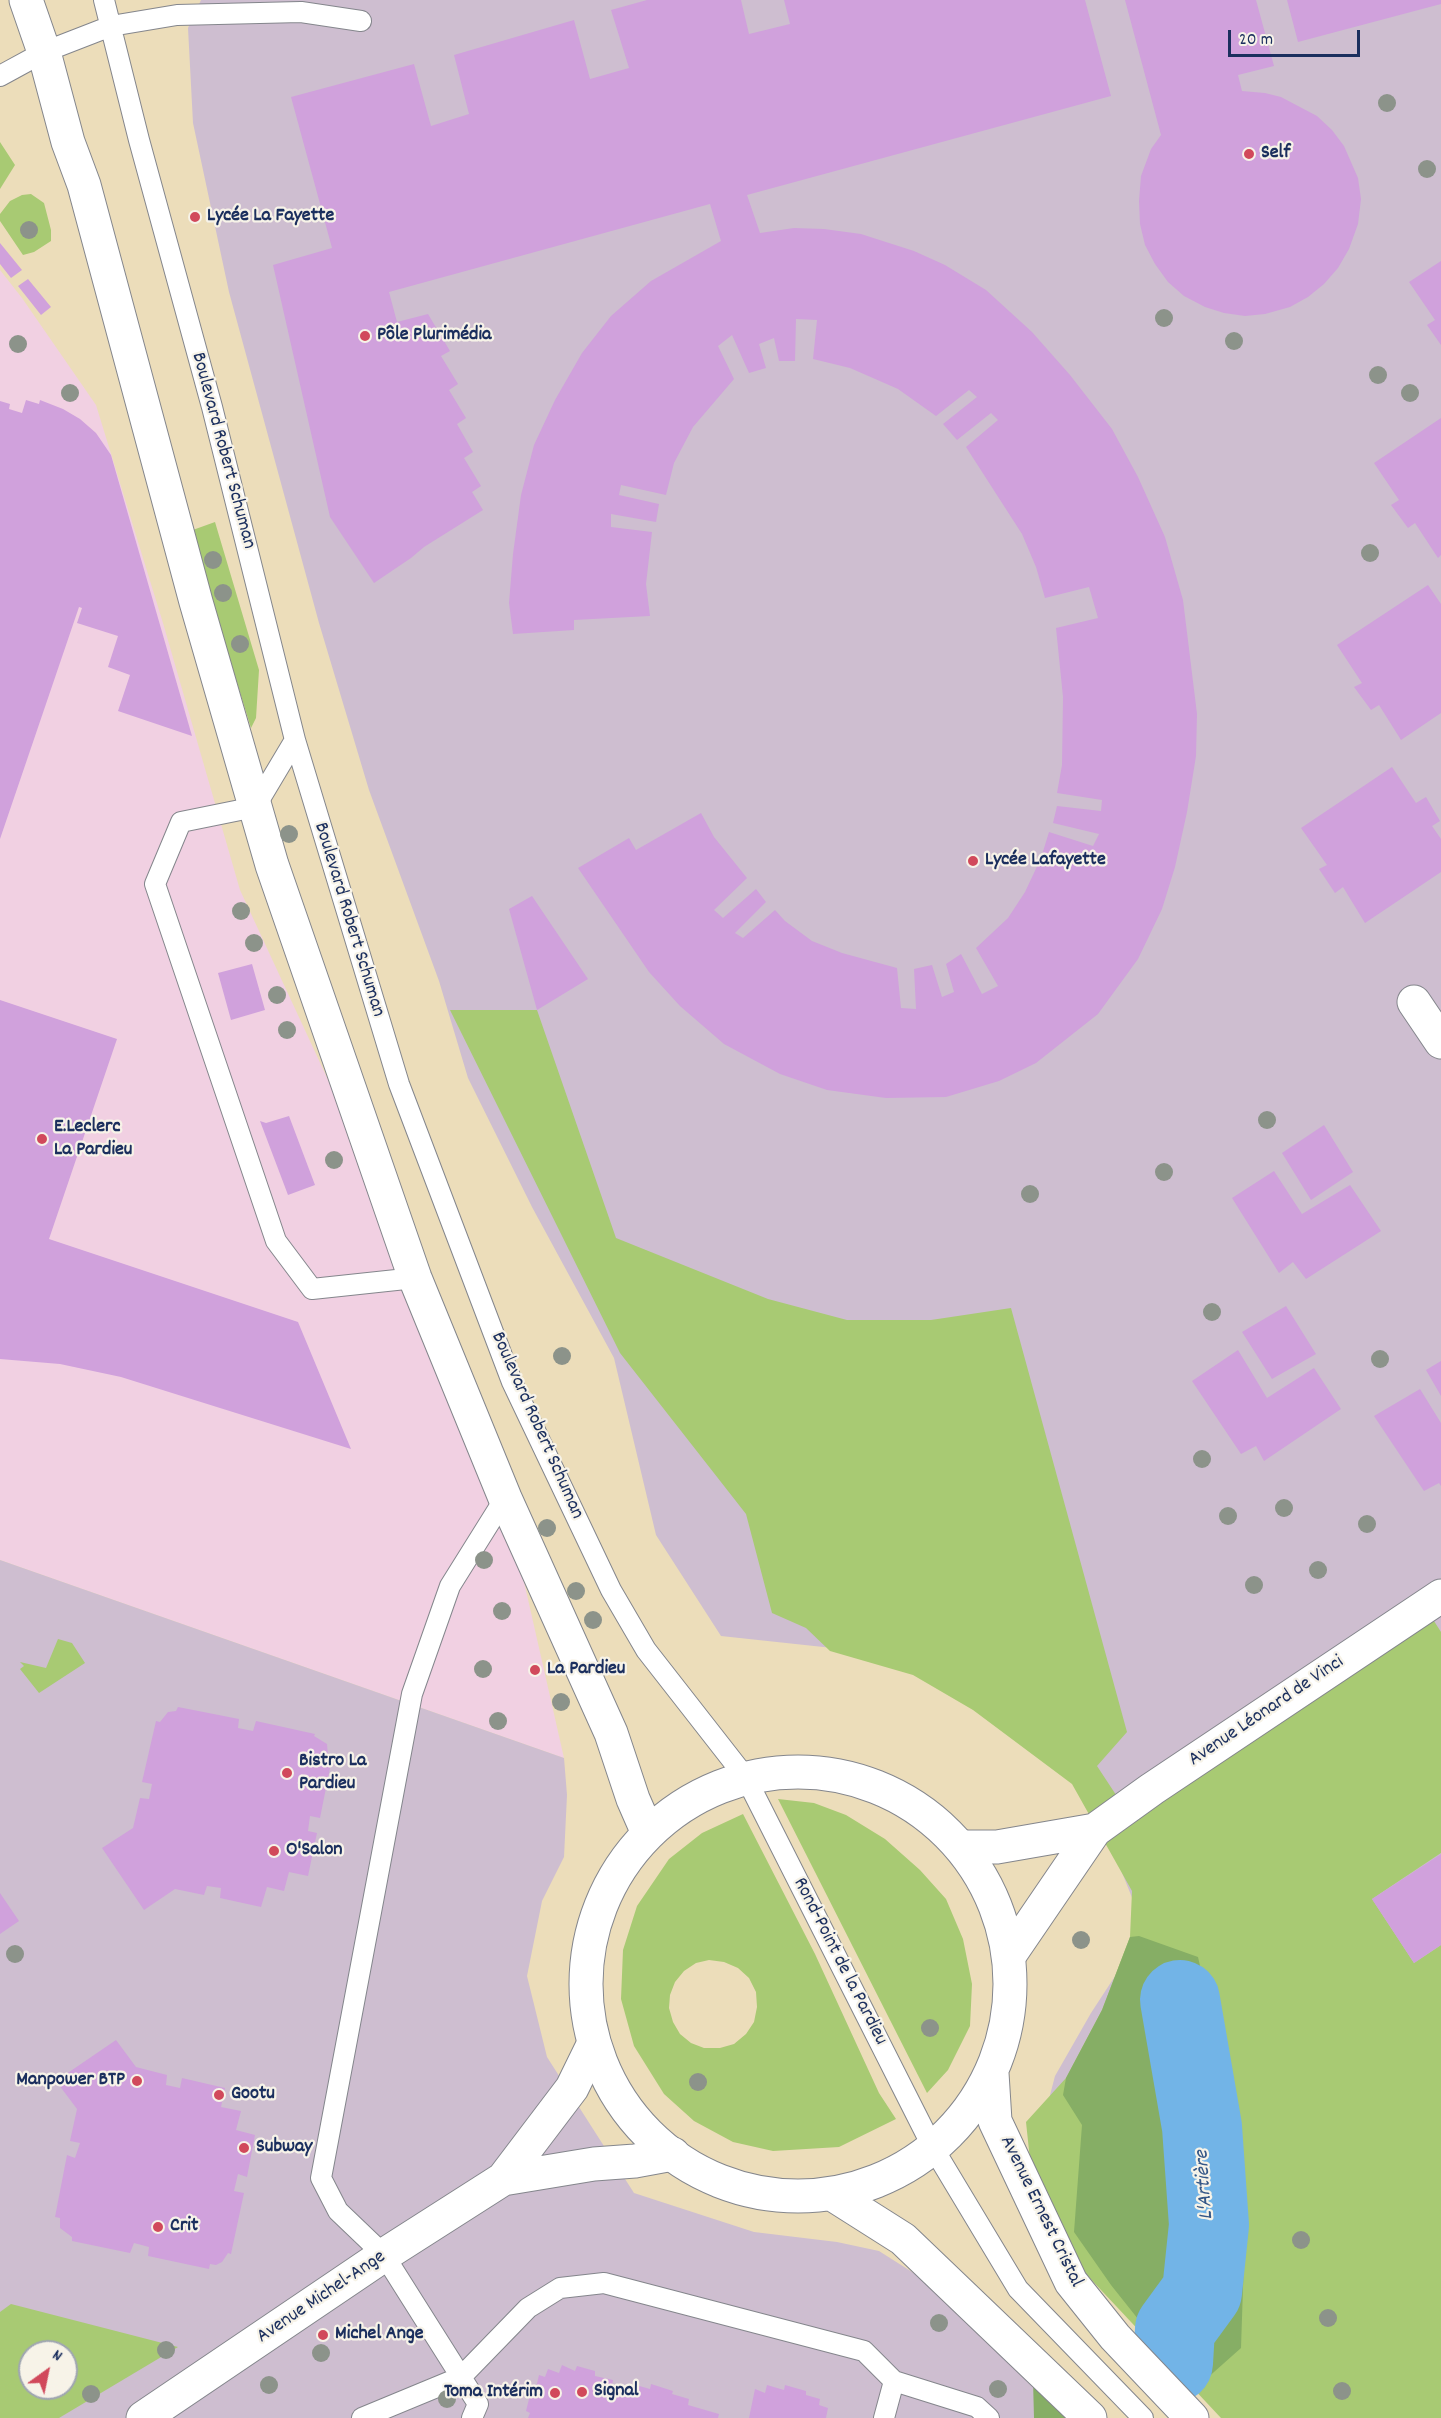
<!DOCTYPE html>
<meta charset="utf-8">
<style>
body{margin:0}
#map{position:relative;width:1441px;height:2418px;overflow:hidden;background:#ecddba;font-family:Dekko,sans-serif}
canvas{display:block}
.north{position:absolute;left:18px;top:2340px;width:60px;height:60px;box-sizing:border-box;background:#f7f3e8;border:2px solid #9fa5b1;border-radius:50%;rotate:33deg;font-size:16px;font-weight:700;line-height:24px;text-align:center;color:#1b2f5e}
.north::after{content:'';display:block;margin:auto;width:21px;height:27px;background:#d1495b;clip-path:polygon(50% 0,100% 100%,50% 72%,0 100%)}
.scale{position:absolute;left:1228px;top:30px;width:132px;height:27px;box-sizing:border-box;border:3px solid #1b2f5e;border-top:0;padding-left:8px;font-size:18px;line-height:21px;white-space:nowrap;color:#1b2f5e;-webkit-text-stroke:4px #f7f3e8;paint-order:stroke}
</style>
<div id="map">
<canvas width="1441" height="2418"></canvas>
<div class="north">N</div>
<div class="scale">20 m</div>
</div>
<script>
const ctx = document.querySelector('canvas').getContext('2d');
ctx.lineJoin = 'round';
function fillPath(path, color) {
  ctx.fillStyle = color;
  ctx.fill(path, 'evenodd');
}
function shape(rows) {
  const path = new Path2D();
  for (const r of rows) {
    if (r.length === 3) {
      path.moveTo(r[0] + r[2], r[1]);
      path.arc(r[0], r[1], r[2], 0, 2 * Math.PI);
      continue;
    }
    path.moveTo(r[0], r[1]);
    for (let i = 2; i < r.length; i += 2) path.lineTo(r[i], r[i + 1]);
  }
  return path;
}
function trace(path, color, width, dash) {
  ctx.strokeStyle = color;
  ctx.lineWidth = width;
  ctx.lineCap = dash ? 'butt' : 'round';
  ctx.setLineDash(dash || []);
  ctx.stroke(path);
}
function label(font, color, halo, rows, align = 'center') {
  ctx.font = font + ' Dekko,sans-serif';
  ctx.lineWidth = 4.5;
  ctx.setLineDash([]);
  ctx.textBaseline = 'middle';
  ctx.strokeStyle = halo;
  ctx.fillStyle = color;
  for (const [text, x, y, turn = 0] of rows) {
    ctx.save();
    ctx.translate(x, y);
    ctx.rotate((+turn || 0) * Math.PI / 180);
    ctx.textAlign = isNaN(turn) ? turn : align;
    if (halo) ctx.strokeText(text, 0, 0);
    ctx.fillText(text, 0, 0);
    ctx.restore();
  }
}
fillPath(shape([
 [0,270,22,298,96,405,163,623,240,890,405,1246,505,1498,564,1758,0,1560]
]), '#f1d0e2');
fillPath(shape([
 [201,0,1441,0,1441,2418,1043,2122,1055,2076,1091,2013,1145,1930,1117,1860,1071,1769,935,1659,721,1636,656,1535,614,1358,532,1207,468,1078,439,981,369,790,319,623,229,292,193,123,188,28],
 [0,1560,564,1758,567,1795,564,1857,542,1901,527,1976,547,2057,634,2193,754,2232,837,2242,879,2251,920,2277,1067,2418,0,2418],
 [30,2352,66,2352,66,2388,30,2388]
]), '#cebed0');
fillPath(shape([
 [0,142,15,165,0,189],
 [31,194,44,203,51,230,51,241,34,252,23,255,0,221,0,214,10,201,22,195],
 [215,522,259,670,256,718,251,728,190,531],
 [450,1010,537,1010,616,1238,768,1299,847,1320,931,1320,1011,1308,1127,1732,1097,1766,1124,1807,1425,1607,1441,1632,1441,1853,1372,1899,1414,1963,1441,1945,1441,2418,1221,2418,1086,2274,1033,2188,1026,2122,1066,2078,1102,2010,1130,1937,1132,1891,1072,1784,973,1710,913,1675,830,1651,806,1628,772,1613,746,1514,620,1353],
 [58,1639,72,1643,85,1663,39,1693,20,1669,24,1666,20,1662,46,1668],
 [778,1799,814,1803,846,1815,885,1839,920,1870,946,1899,963,1939,972,1984,970,2026,948,2070,927,2093],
 [743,1814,815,1954,879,2093,896,2119,839,2147,773,2151,733,2142,694,2121,664,2094,634,2046,621,1999,623,1950,637,1906,669,1859,702,1833],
 [709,1960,724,1962,738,1968,749,1978,756,1992,757,2007,754,2022,746,2034,734,2044,720,2048,704,2048,691,2043,680,2034,673,2022,669,2008,670,1995,675,1982,684,1971,696,1963],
 [11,2304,178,2347,59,2418,0,2418,0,2312],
 [30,2352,66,2352,66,2388,30,2388]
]), '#a8ca73');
fillPath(shape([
 [1139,1936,1198,1957,1236,2125,1244,2257,1241,2348,1205,2380,1173,2363,1111,2285,1074,2232,1082,2125,1063,2095,1066,2078,1102,2010,1130,1937],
 [1033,2380,1072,2418,1034,2418]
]), '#86ae65');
trace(shape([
 [1173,2363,1175,2329,1202,2292,1209,2225,1202,2127,1180,2000]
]), '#72b4e7', 80);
fillPath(shape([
 [647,0,741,0,749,34,790,24,784,0,1085,0,1111,96,747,195,760,233,794,228,824,229,861,234,914,251,945,265,986,290,1032,332,1070,375,1112,429,1138,477,1165,537,1183,600,1197,714,1196,756,1187,812,1175,867,1162,909,1138,959,1098,1014,1036,1063,999,1081,946,1097,886,1098,827,1090,780,1074,724,1044,680,1006,649,972,578,868,629,838,636,850,701,813,714,837,747,878,714,910,723,918,756,889,766,902,735,933,743,938,775,910,785,921,812,941,842,953,897,968,901,1008,916,1009,914,969,932,965,942,997,954,992,946,964,961,954,982,994,998,986,976,948,1008,918,1025,892,1041,858,1049,832,1093,846,1099,834,1053,823,1057,806,1101,811,1102,800,1057,793,1062,765,1063,697,1056,628,1098,618,1089,587,1045,598,1036,567,1022,534,966,447,998,420,991,413,957,440,943,424,977,397,969,390,936,416,898,389,850,368,813,359,817,320,796,319,795,361,779,361,774,338,759,344,766,368,749,373,732,335,718,346,734,379,693,427,674,463,666,495,621,485,619,495,659,504,656,522,611,514,611,527,652,532,646,584,650,616,574,620,574,630,513,634,509,603,513,554,521,495,534,445,555,400,582,353,611,316,651,281,721,241,710,204,389,292,397,322,428,314,450,351,441,356,458,384,449,390,466,418,457,424,473,452,464,458,481,486,472,492,483,510,424,547,411,558,374,583,330,517,273,265,332,248,291,97,414,64,431,126,469,114,454,55,574,20,590,79,629,68,611,10],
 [1125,0,1256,0,1274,66,1238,75,1242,91,1265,93,1281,97,1317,116,1332,130,1344,146,1358,178,1361,199,1358,224,1349,249,1338,268,1324,284,1308,297,1290,307,1265,314,1245,316,1224,313,1205,307,1184,296,1168,282,1155,264,1145,245,1140,224,1139,201,1141,176,1151,149,1161,135],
 [1287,0,1441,0,1441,4,1298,42],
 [0,243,22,270,11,278,0,264],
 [1441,261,1441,345,1427,325,1435,320,1409,282],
 [28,279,51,307,41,315,18,286],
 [26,400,39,404,40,400,63,409,80,419,96,433,111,455,192,736,118,711,130,675,108,667,118,636,77,623,82,608,79,607,0,839,0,401,10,404,9,409,22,413],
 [1441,418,1441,555,1438,558,1415,523,1408,528,1391,505,1399,500,1374,463],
 [1428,585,1441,604,1441,713,1401,740,1379,705,1371,710,1354,687,1362,683,1337,645],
 [1392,767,1416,803,1426,797,1440,821,1432,826,1441,839,1441,872,1365,923,1343,887,1335,893,1319,869,1327,865,1301,828],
 [532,896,588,979,537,1010,509,909],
 [252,964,265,1010,231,1020,218,973],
 [0,1000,117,1039,49,1239,298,1322,351,1449,121,1377,60,1364,0,1359],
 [289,1116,315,1185,288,1195,260,1121,266,1123],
 [1324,1125,1353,1172,1311,1200,1282,1153],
 [1274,1171,1302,1214,1350,1185,1381,1231,1306,1279,1293,1262,1279,1273,1232,1198],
 [1286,1306,1316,1354,1272,1379,1242,1332],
 [1238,1350,1267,1398,1314,1368,1341,1409,1264,1461,1256,1446,1241,1454,1192,1381],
 [1441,1361,1441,1396,1426,1370],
 [1420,1389,1441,1423,1441,1486,1439,1483,1424,1491,1374,1416],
 [178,1707,239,1719,238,1728,253,1731,256,1721,315,1734,314,1736,327,1744,328,1756,332,1758,320,1818,310,1816,308,1831,317,1833,308,1876,289,1872,284,1891,267,1887,261,1907,220,1898,221,1888,207,1886,204,1895,175,1889,144,1910,102,1848,133,1828,140,1798,149,1799,152,1784,142,1782,156,1721,160,1722,168,1712,176,1711],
 [1441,1854,1441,1945,1414,1963,1372,1899],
 [0,1893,19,1921,0,1934],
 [116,2040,136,2067,167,2075,166,2085,180,2088,182,2078,225,2088,221,2107,241,2111,236,2130,255,2135,247,2177,238,2174,234,2191,244,2193,231,2254,228,2253,222,2262,216,2265,210,2264,209,2269,148,2256,149,2247,134,2243,130,2253,72,2241,72,2237,60,2228,60,2218,55,2217,67,2155,75,2158,80,2143,70,2141,77,2109,56,2081],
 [562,2365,575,2371,577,2366,595,2371,595,2376,613,2380,612,2386,633,2393,636,2385,650,2389,651,2384,673,2391,672,2394,689,2399,688,2405,719,2414,718,2418,528,2418,530,2413,526,2411,531,2391,535,2392,539,2375,545,2377,548,2369,559,2373],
 [767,2385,784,2390,785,2385,806,2391,806,2395,820,2399,819,2405,828,2408,826,2418,749,2418,755,2389,765,2393]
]), '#d0a1dc');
const service = shape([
 [104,0,139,140,212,407,295,740,399,1084,512,1382,611,1590,646,1650,746,1778,932,2146,1018,2289,1143,2418],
 [0,76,44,52,111,26,177,15,301,12,361,21],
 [295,740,255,807,181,822,155,884,276,1241,312,1289,415,1278],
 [505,1498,450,1586,412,1694,321,2178,338,2211,384,2255,461,2377,528,2308,560,2288,604,2283,864,2351,894,2381,884,2418],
 [894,2381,977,2407,989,2418],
 [362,2418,461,2377,478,2404,472,2418]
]);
const minor = shape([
 [1414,1002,1441,1042],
 [961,1847,997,1847,1095,1830],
 [1009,1956,1095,1830,1152,1789,1441,1596],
 [503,2179,594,2164,635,2161,673,2154],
 [143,2418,384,2255,503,2179,572,2088,594,2043]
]);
const secondary = shape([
 [26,0,44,52,68,142,84,185,196,602,272,865,415,1278,505,1498,611,1733,633,1799,647,1831],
 [798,1984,212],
 [992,2073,995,2121,1071,2282,1115,2337,1192,2418],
 [832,2194,903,2239,1090,2418]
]);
trace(service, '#84868c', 22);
trace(minor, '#84868c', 35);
trace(secondary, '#84868c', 35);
trace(service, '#fff', 20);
trace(minor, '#fff', 33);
trace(secondary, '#fff', 33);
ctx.fillStyle = '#8c938a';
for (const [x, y] of [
 [1387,103],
 [1427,169],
 [29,230],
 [1164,318],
 [1234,341],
 [18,344],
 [1378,375],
 [70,393],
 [1410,393],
 [1370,553],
 [213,560],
 [223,593],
 [240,644],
 [289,834],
 [241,911],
 [254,943],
 [277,995],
 [287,1030],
 [1267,1120],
 [334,1160],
 [1164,1172],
 [1030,1194],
 [1212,1312],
 [562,1356],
 [1380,1359],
 [1202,1459],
 [1284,1508],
 [1228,1516],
 [1367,1524],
 [547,1528],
 [484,1560],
 [1318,1570],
 [1254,1585],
 [576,1591],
 [502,1611],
 [593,1620],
 [483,1669],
 [561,1702],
 [498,1721],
 [1081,1940],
 [15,1954],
 [930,2028],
 [698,2082],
 [1301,2240],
 [1328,2318],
 [939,2323],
 [166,2350],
 [321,2353],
 [269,2385],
 [998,2389],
 [1342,2391],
 [91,2394],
 [447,2399]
]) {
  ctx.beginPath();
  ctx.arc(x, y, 9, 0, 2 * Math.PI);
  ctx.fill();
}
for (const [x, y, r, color] of [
 [1249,154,6,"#d1495b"],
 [195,217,6,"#d1495b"],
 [365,336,6,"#d1495b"],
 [973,861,6,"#d1495b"],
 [42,1139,6,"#d1495b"],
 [535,1670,6,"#d1495b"],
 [287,1773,6,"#d1495b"],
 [274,1851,6,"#d1495b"],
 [137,2081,6,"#d1495b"],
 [219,2095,6,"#d1495b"],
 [244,2148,6,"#d1495b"],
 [158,2227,6,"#d1495b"],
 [323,2335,6,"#d1495b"],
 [582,2392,6,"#d1495b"],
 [555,2393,6,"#d1495b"]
]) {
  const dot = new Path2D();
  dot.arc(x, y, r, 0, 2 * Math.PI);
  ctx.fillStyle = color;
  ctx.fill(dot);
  trace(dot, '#f7f3e8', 2);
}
label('bold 20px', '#1b2f5e', '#f7f3e8', [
 ["Self",1261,154],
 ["Lycée La Fayette",207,217],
 ["Pôle Plurimédia",377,336],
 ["Lycée Lafayette",985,861],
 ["E.Leclerc",54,1128],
 ["La Pardieu",54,1151],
 ["La Pardieu",547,1670],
 ["Bistro La",299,1762],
 ["Pardieu",299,1785],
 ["O'Salon",286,1851],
 ["Manpower BTP",125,2081,"right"],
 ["Gootu",231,2095],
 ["Subway",256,2148],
 ["Crit",170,2227],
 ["Michel Ange",335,2335],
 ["Signal",594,2392],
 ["Toma Intérim",543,2393,"right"]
], 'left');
label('20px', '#1b2f5e', '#f7f3e8', [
 ["Boulevard Robert Schuman",222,451,75],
 ["Boulevard Robert Schuman",348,920,73],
 ["Boulevard Robert Schuman",536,1426,66],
 ["Avenue Léonard de Vinci",1267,1712,-34],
 ["Rond-Point de la Pardieu",839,1962,63],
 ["Avenue Ernest Cristal",1040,2212,64],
 ["Avenue Michel-Ange",322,2298,-34]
]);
label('italic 21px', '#355787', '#f7f3e8', [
 ["L'Artière",1206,2185,-94]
]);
</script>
